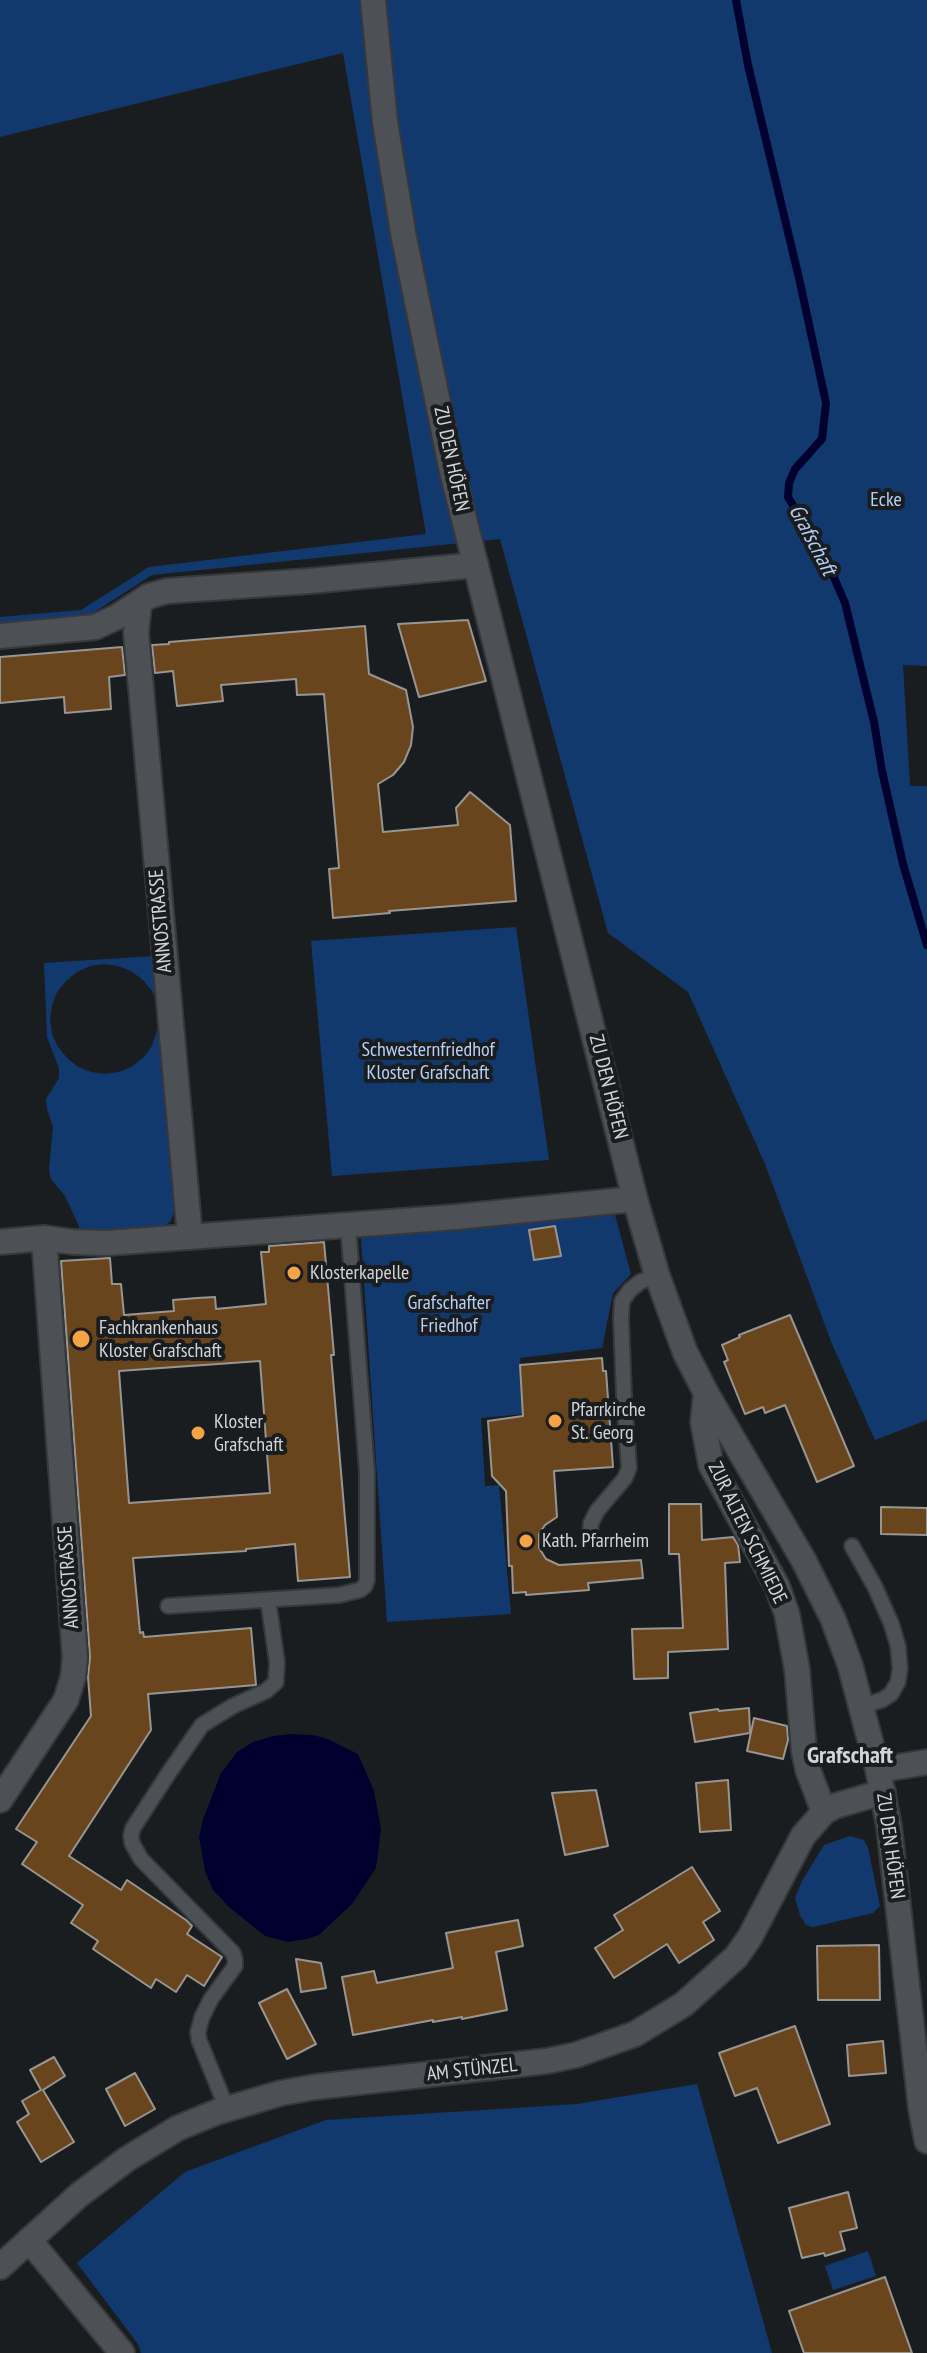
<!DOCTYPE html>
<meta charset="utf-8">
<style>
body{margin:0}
canvas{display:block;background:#1a1d20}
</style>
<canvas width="927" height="2353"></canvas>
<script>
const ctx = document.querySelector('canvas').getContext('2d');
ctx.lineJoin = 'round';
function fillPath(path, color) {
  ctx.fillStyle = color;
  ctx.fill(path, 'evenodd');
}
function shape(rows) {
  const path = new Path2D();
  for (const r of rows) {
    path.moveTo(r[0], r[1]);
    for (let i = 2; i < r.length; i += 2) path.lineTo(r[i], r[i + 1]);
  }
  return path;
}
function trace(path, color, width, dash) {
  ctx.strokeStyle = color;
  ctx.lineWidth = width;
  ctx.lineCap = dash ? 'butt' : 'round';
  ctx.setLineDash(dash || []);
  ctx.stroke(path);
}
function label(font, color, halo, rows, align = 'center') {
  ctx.font = font + ' "PT Sans Narrow",sans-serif';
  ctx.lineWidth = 8;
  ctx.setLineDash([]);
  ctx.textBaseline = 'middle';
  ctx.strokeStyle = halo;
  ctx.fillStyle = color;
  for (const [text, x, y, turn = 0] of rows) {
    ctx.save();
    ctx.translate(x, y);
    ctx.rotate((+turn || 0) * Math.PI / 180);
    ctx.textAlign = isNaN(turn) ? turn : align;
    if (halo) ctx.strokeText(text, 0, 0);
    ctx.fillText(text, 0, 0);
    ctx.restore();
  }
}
fillPath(shape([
 [0,0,927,0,927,666,903,665,910,786,927,786,927,1420,875,1440,832,1344,765,1164,688,992,608,933,500,539,152,575,85,618,0,626,0,617,81,610,149,567,426,534,343,53,0,137],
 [516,927,549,1160,332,1176,311,941],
 [154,956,158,1005,152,991,143,980,131,971,118,966,104,964,90,966,77,972,66,981,57,992,52,1005,50,1019,52,1034,58,1047,67,1058,78,1067,91,1072,105,1074,119,1072,133,1066,144,1057,152,1046,160,1021,176,1208,170,1222,158,1229,79,1235,79,1226,65,1196,51,1179,49,1169,53,1127,47,1109,46,1099,59,1078,59,1068,47,1037,44,963],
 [615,1215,631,1274,613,1293,602,1348,520,1358,523,1414,481,1418,485,1486,499,1485,511,1614,387,1622,361,1238],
 [850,1836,864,1840,868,1848,880,1906,873,1913,813,1927,806,1925,800,1915,795,1898,802,1881,824,1845],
 [697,2084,772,2353,141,2353,138,2344,77,2263,185,2172,326,2120,577,2104],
 [868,2251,876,2276,833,2290,825,2266]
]), '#12396d');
fillPath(shape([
 [291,1734,313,1735,328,1739,358,1754,374,1791,381,1829,376,1868,352,1904,319,1935,307,1939,288,1942,265,1936,230,1908,213,1890,205,1871,199,1837,203,1819,221,1773,237,1752,253,1742,273,1736]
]), '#00002e');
trace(shape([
 [736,0,748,65,799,278,826,403,822,439,795,469,789,483,788,497,829,566,845,603,874,722,882,771,903,864,927,945]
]), '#00002e', 8);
const building = shape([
 [468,620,486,681,419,697,398,624,468,620],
 [365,626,369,674,406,690,413,727,411,745,404,762,393,775,378,784,383,832,458,825,456,808,470,792,510,825,516,901,389,911,390,913,333,918,329,869,339,868,324,694,297,695,296,679,221,685,223,701,177,706,173,671,155,673,152,645,169,644,169,642,365,626],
 [122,647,125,675,109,677,111,709,65,713,64,697,0,703,0,657,122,647],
 [555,1226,561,1256,534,1260,529,1230,555,1226],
 [324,1242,334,1355,331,1355,350,1577,298,1581,295,1544,246,1549,246,1551,133,1558,140,1633,143,1632,144,1637,251,1628,256,1685,148,1694,151,1730,69,1856,121,1890,127,1880,186,1920,192,1926,187,1934,222,1957,204,1986,187,1975,176,1992,156,1979,151,1988,93,1949,98,1941,71,1923,83,1905,22,1864,37,1842,16,1829,91,1716,88,1677,90,1657,61,1261,110,1258,112,1284,121,1284,124,1315,174,1311,173,1300,197,1298,215,1297,216,1309,266,1304,261,1252,269,1252,269,1246,324,1242],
 [260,1361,270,1493,129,1503,119,1371,260,1361],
 [790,1315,854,1466,817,1482,785,1405,765,1413,763,1407,745,1414,724,1362,728,1360,722,1345,740,1337,739,1335,790,1315],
 [602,1358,603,1371,606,1371,613,1467,554,1471,557,1517,545,1525,539,1534,539,1548,546,1559,559,1565,641,1560,643,1578,588,1583,589,1590,526,1595,526,1592,513,1593,512,1566,509,1566,506,1491,492,1476,488,1421,523,1416,520,1365,602,1358],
 [669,1504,701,1504,702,1540,733,1537,738,1545,740,1562,725,1563,728,1649,668,1652,668,1678,634,1679,632,1629,683,1628,679,1554,669,1554,669,1504],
 [881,1507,927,1508,927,1535,881,1534,881,1507],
 [749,1708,750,1733,695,1742,690,1713,718,1709,719,1711,749,1708],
 [754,1718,787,1726,788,1740,783,1759,747,1751,754,1718],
 [728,1780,731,1830,700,1832,696,1783,728,1780],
 [596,1790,608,1846,565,1855,552,1793,596,1790],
 [692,1867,720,1911,703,1922,714,1940,679,1963,667,1944,614,1978,595,1948,623,1930,614,1915,692,1867],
 [518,1920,523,1946,496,1952,507,2010,462,2019,462,2017,433,2022,433,2020,353,2035,342,1977,374,1971,377,1983,453,1968,446,1933,518,1920],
 [879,1945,880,2000,818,2000,817,1946,879,1945],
 [296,1959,321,1963,326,1988,301,1992,296,1959],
 [287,1989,316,2044,287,2059,259,2003,287,1989],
 [795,2026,830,2124,778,2143,757,2088,735,2096,719,2053,795,2026],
 [883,2041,886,2073,849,2076,847,2045,883,2041],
 [54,2057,65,2076,43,2090,74,2142,41,2162,17,2122,29,2114,22,2101,41,2090,30,2070,54,2057],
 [135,2073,155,2109,125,2126,106,2089,135,2073],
 [848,2192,857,2228,840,2232,845,2250,825,2256,824,2253,802,2258,789,2208,848,2192],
 [885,2277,912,2353,804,2353,789,2311,885,2277]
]);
fillPath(building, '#69451e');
trace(building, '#999591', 2);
const lane = shape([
 [590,1533,591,1523,597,1511,625,1478,629,1468,624,1397,621,1318,622,1301,630,1290,640,1282,657,1275],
 [852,1546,875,1587,891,1623,898,1646,900,1668,898,1682,891,1694,882,1700,861,1706],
 [168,1606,339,1595,360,1590,365,1586,367,1580,367,1472,348,1225],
 [227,2109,199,2040,198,2032,202,2017,211,1999,235,1966,235,1960,233,1953,141,1859,132,1843,131,1836,133,1828,168,1774,202,1725,233,1706,266,1691,276,1682,277,1662,268,1600]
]);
const street = shape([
 [139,605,136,632,190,1237],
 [0,636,95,627,117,617,149,596,167,591,310,581,476,565],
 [0,1242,44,1238,73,1242,107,1243,456,1217,635,1199],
 [706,1393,703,1422,711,1465,777,1586,787,1614,797,1669,804,1751,808,1770,824,1812],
 [878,1770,927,1762],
 [0,1800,66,1700,73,1677,75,1658,44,1238],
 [29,2240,122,2353],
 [0,2267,79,2195,127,2159,178,2128,217,2112,281,2093,315,2087,547,2061,576,2055,635,2034,684,2004,736,1957,750,1937,803,1836,824,1812,835,1806,883,1792]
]);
const secondary = shape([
 [373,0,385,122,404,238,452,471,635,1199,657,1275,685,1352,706,1393,804,1561,833,1619,850,1665,878,1770,889,1826,921,2109,927,2141]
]);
trace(lane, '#37383b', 18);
trace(street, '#37383b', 28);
trace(secondary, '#37383b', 28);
trace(lane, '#4d5054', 14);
trace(street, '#4d5054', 24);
trace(secondary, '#4d5054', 24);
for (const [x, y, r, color] of [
 [294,1273,8,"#f5a345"],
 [81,1339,10,"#f5a345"],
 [555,1421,8,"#f5a345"],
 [198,1433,8,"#f5a345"],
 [526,1541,8,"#f5a345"]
]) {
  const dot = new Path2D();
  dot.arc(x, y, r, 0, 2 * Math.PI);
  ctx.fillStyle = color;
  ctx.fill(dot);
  trace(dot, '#1a1d20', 3);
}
label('20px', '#d3d4d6', '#1a1d20', [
 ["ZU DEN HÖFEN",451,459,78],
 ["ANNOSTRASSE",161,921,-95],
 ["ZU DEN HÖFEN",608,1087,76],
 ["ZUR ALTEN SCHMIEDE",747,1533,64],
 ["ANNOSTRASSE",69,1577,-94],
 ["ZU DEN HÖFEN",890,1846,82],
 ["AM STÜNZEL",472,2070,-6]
]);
label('20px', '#b7d1f7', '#1a1d20', [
 ["Ecke",886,500],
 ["Schwesternfriedhof",428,1050],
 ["Kloster Grafschaft",428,1073],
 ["Grafschafter",449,1303],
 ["Friedhof",449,1326]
]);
label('20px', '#d3d4d6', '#1a1d20', [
 ["Klosterkapelle",310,1273],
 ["Fachkrankenhaus",99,1328],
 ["Kloster Grafschaft",99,1351],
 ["Pfarrkirche",571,1410],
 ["St. Georg",571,1433],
 ["Kloster",214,1422],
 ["Grafschaft",214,1445],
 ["Kath. Pfarrheim",542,1541]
], 'left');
label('italic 22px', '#b4cef4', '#1a1d20', [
 ["Grafschaft",812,540,62]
]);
label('bold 24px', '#d3d4d6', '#1a1d20', [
 ["Grafschaft",850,1756]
]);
</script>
